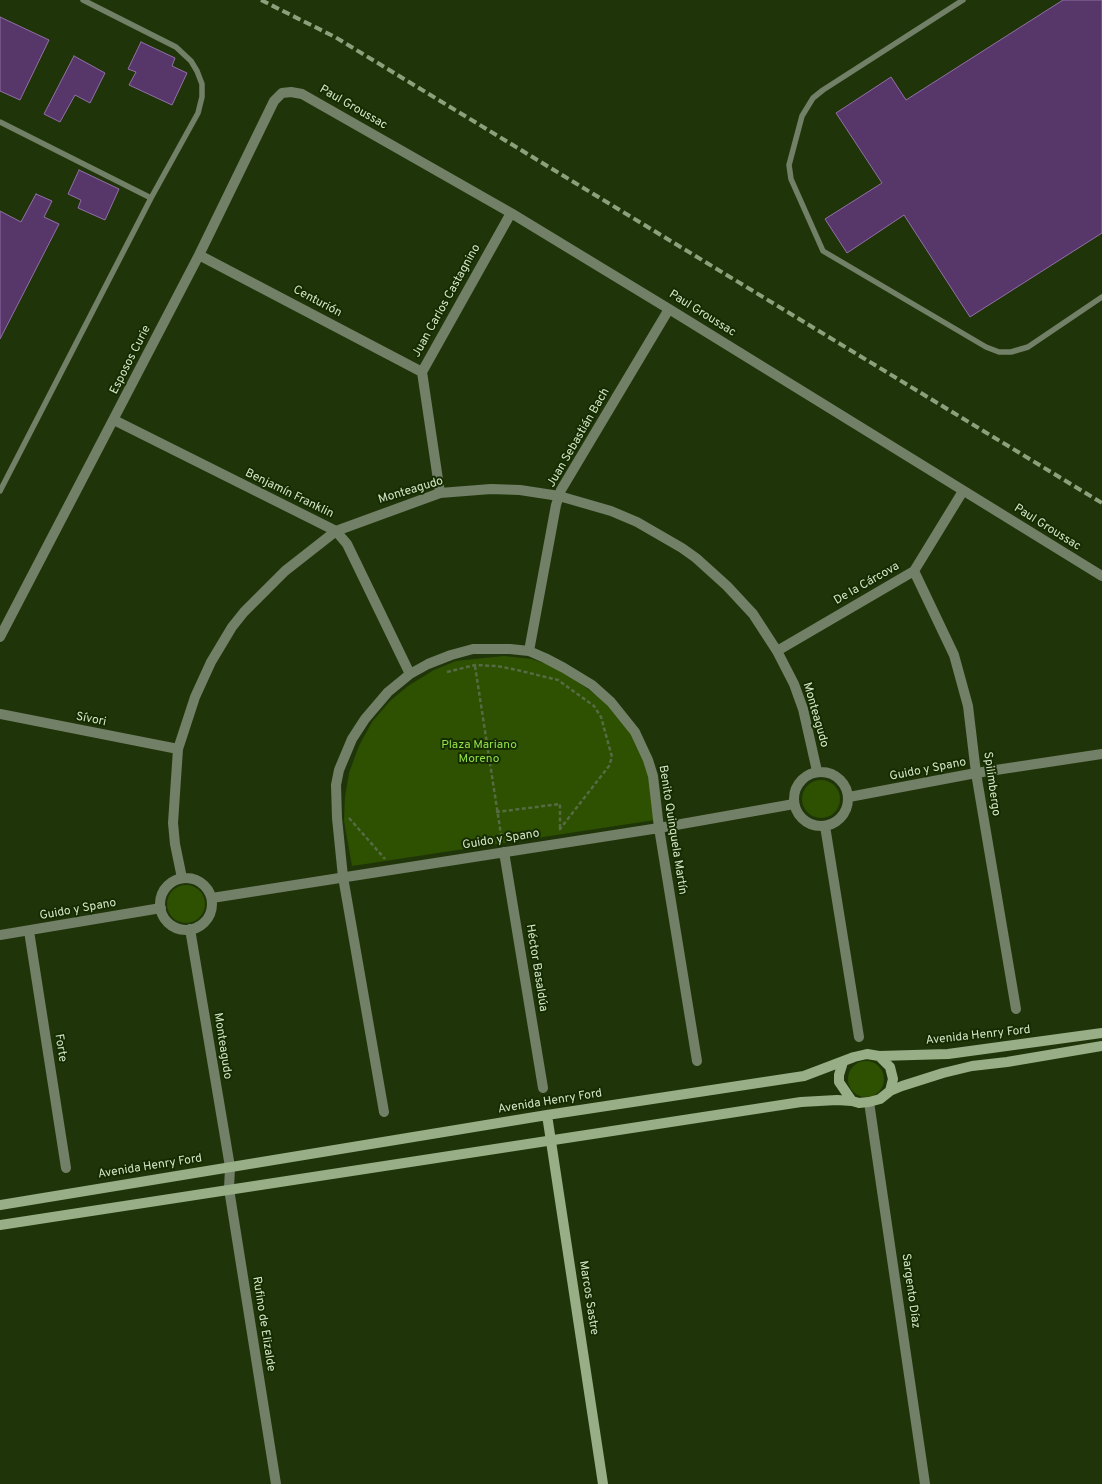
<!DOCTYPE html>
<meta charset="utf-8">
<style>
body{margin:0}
canvas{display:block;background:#1f3509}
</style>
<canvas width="1102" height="1484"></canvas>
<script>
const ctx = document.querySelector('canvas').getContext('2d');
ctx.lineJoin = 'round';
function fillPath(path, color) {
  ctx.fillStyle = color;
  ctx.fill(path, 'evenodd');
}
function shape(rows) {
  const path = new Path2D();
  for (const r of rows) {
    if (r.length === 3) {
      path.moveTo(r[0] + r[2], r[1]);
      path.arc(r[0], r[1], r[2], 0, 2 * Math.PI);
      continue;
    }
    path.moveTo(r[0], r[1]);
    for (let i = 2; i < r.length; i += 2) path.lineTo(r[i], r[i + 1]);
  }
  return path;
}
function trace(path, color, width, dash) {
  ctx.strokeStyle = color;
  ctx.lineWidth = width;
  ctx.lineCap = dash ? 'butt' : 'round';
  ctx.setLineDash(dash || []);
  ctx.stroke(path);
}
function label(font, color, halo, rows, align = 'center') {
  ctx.font = font + ' Overpass,sans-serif';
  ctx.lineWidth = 4;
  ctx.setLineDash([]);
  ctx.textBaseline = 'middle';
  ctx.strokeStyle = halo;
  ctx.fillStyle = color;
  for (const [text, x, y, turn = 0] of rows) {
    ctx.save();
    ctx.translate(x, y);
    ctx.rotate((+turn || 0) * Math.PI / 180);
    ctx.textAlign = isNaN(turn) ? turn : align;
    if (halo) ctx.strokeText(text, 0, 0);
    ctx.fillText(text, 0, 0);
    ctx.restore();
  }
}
fillPath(shape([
 [504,656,532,659,558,668,603,700,625,724,641,750,650,777,655,820,352,866,344,821,345,797,349,773,359,746,372,722,390,701,408,686,434,670,456,661],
 [821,799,19],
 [186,904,19],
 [866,1079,18]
]), '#2d5101');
const building = shape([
 [1063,0,1102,0,1102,233,970,317,904,215,847,253,825,219,882,183,836,113,891,77,906,100,1063,0],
 [0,17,49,40,20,100,0,91,0,17],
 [141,42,175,58,172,66,187,73,172,105,129,85,136,72,128,69,141,42],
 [74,56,105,73,90,103,75,95,60,122,44,114,74,56],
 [79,170,119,189,105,220,78,208,81,200,68,194,79,170],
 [36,194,52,201,44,217,59,224,0,339,0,211,21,222,36,194]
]);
fillPath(building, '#573669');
trace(building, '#926fa7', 1);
trace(shape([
 [475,666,502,841],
 [447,672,475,665,497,666,517,670,558,680,594,706,601,717,612,757,609,766,560,829,561,831],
 [496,812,560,804,560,828],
 [349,818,385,859]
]), '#566b43', 2.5, [4, 2.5]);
trace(shape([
 [963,0,823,90,813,98,802,116,789,165,791,179,823,251,986,347,999,352,1011,352,1028,347,1102,297],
 [0,122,151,198],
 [0,491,151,198,198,113,202,97,202,84,197,71,191,61,176,47,83,0]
]), '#718067', 5.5);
trace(shape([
 [199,255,422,372],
 [114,420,336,531,347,544,410,674],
 [440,493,422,372,511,213],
 [914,571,954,655,968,706,976,773,1016,1009],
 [0,637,199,255,274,101,282,93,291,92,302,94,511,213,669,309,1102,576],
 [529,651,556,505,561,490,669,309],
 [777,651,914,571,963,491],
 [0,714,178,749],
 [821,799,27],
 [849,797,976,773,1102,754],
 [825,826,859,1037],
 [504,852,543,1088],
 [182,878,175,844,173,823,178,749,195,697,211,662,232,627,244,612,285,571,336,531,440,493,491,489,520,490,559,496,611,511,637,522,682,548,696,558,727,586,753,614,777,651,794,684,803,709,817,771],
 [186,904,26],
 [212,898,659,828,794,804],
 [190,929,227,1149,230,1167,229,1189,276,1484],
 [29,931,66,1168],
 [0,935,161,908],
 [869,1102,925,1484],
 [384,1112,343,877,337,818,336,785,339,770,352,739,365,719,388,692,410,674,428,664,451,655,473,649,510,649,529,651,545,658,564,668,592,685,611,702,635,732,648,760,653,776,659,828,697,1061]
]), '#718067', 10);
trace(shape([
 [879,1056,890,1067,893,1079,890,1091],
 [843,1062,839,1075,839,1082,852,1101],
 [547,1115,603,1484],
 [0,1205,547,1115,804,1076,854,1057,867,1054,879,1056,948,1054,1102,1033],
 [0,1225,801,1102,837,1100,852,1101,859,1103,869,1102,880,1099,890,1091,902,1086,943,1073,972,1066,1007,1062,1102,1046]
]), '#97ae87', 10);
trace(shape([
 [261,0,335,37,1102,503]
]), '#8ca07c', 4, [8, 4]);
label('12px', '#d4e6c7', '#152b00', [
 ["Paul Groussac",353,108,30],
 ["Juan Carlos Castagnino",447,301,-61],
 ["Centurión",317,302,28],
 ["Paul Groussac",702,314,32],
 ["Esposos Curie",131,360,-63],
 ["Juan Sebastián Bach",579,438,-60],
 ["Monteagudo",411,491,-17],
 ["Benjamín Franklin",289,494,26],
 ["Paul Groussac",1047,528,32],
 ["De la Cárcova",867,584,-30],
 ["Monteagudo",815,715,74],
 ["Sívori",91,720,11],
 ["Guido y Spano",928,770,-11],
 ["Spilimbergo",991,784,82],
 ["Benito Quinquela Martín",672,830,81],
 ["Guido y Spano",501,840,-9],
 ["Guido y Spano",78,910,-10],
 ["Héctor Basaldúa",536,968,81],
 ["Avenida Henry Ford",978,1036,-6],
 ["Monteagudo",222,1046,81],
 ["Forte",60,1048,81],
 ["Avenida Henry Ford",550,1102,-9],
 ["Avenida Henry Ford",150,1167,-9],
 ["Sargento Díaz",910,1291,82],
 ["Marcos Sastre",588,1298,81],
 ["Rufino de Elizalde",263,1324,81]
]);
label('12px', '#92e046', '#152b00', [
 ["Plaza Mariano",479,746],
 ["Moreno",479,760]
]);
</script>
